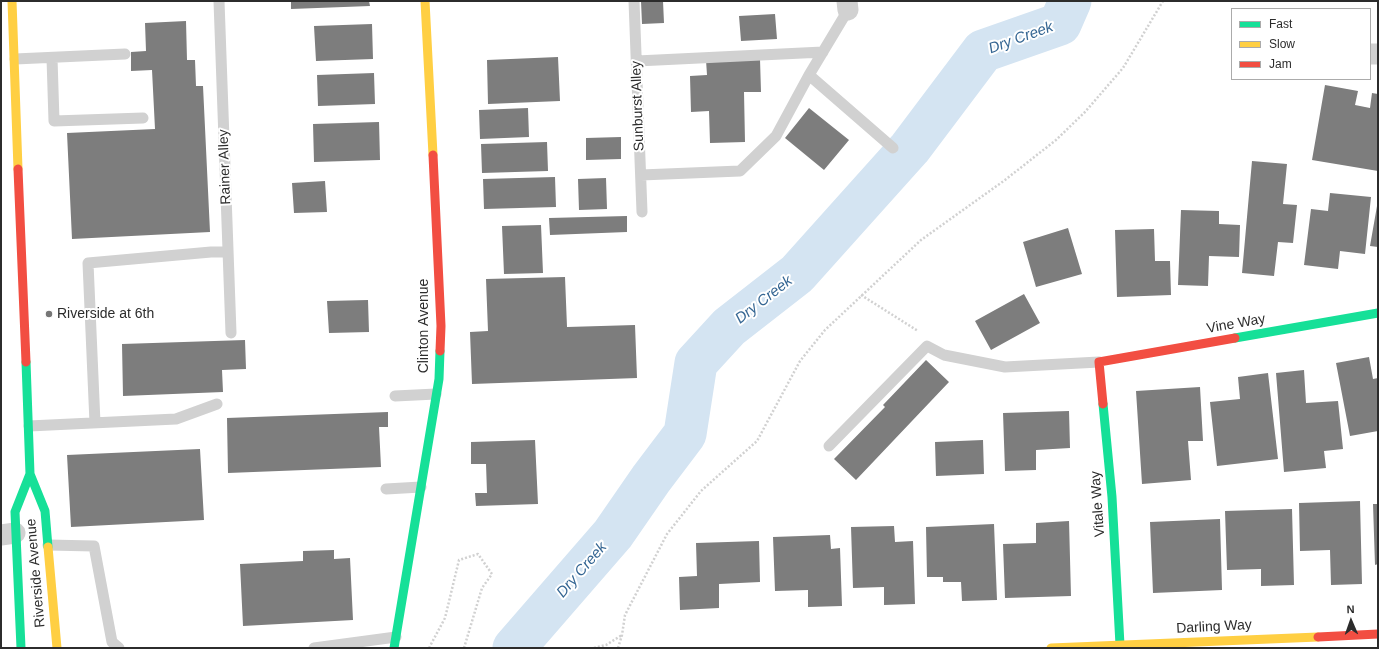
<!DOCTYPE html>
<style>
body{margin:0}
#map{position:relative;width:1379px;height:649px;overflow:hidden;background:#fff;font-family:Arial,sans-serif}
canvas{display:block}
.frame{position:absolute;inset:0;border:2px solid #2c2c2c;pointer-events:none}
.legend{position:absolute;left:1231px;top:8px;width:140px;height:72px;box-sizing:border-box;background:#fff;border:1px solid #ababab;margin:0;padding:5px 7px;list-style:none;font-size:12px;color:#2c2c2c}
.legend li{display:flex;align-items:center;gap:8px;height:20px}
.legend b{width:20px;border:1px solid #ababab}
.north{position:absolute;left:1331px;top:601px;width:40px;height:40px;-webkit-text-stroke:3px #fff;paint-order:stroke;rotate:358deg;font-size:11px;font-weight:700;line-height:16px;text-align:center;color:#2c2c2c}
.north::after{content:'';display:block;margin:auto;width:14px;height:18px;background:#2c2c2c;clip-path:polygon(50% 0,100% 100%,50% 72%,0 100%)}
</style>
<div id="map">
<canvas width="1379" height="649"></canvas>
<div class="frame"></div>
<ul class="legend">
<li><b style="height:5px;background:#16e098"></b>Fast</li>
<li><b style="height:5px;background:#ffcf43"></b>Slow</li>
<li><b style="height:5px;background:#f24e42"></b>Jam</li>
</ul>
<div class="north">N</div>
</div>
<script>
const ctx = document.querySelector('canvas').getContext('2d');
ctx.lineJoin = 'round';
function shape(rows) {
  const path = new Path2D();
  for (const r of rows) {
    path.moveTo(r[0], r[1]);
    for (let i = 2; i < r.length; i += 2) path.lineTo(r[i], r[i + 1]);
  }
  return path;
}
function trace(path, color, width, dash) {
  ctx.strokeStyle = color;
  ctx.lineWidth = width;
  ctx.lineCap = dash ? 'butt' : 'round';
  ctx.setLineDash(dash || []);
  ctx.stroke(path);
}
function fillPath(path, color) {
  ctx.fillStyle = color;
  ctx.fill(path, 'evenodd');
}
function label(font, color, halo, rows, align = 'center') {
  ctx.font = font + ' Arial,sans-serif';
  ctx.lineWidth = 4;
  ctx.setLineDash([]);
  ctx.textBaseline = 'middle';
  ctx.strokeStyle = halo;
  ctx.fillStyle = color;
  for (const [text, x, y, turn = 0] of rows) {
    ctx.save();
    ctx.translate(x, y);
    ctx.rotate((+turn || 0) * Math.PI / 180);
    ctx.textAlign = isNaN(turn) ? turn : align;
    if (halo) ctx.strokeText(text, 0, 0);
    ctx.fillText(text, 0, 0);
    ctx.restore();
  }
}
trace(shape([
 [514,648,613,534,651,479,685,434,696,363,729,327,797,274,910,148,983,51,1060,24,1070,1]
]), '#d4e4f2', 43);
fillPath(shape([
 [291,1,369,1,370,6,291,9],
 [641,1,663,1,664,23,642,24],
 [775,14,777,39,741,41,739,16],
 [186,21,187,60,195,60,196,86,203,86,210,232,72,239,67,133,155,129,152,70,131,71,131,52,146,51,145,23],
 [372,24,373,59,316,61,314,26],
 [558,57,560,101,488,104,487,60],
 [760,59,761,92,744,92,745,142,710,143,709,111,691,112,690,76,707,75,706,60],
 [374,73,375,104,318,106,317,75],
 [1325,85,1358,91,1355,105,1370,108,1372,93,1378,94,1378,171,1312,160],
 [528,108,529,137,480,139,479,110],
 [809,108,849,140,824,170,785,138],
 [379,122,380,160,314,162,313,124],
 [621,137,621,159,586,160,586,138],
 [547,142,548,171,482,173,481,144],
 [1252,161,1287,164,1283,204,1297,205,1293,243,1278,242,1274,276,1242,273],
 [555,177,556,207,484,209,483,179],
 [606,178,607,209,579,210,578,179],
 [325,181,327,212,294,213,292,183],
 [1330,193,1371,197,1365,254,1340,251,1338,269,1304,265,1311,209,1328,211],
 [1377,206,1378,206,1378,247,1370,246],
 [1181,210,1219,211,1219,224,1240,225,1239,257,1209,256,1208,286,1178,285],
 [627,216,627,232,550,235,549,218],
 [541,225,543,273,504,274,502,226],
 [1068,228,1082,274,1036,287,1023,242],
 [1154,229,1155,261,1170,261,1171,295,1117,297,1115,230],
 [565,277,567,327,635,325,637,378,472,384,470,332,488,331,486,279],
 [1024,294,1040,323,991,350,975,321],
 [368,300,369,332,329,333,327,301],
 [245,340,246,369,222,370,223,392,123,396,122,344],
 [1369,357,1373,379,1378,378,1378,431,1350,436,1336,363],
 [926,360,949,382,856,480,834,459,885,407,883,405],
 [1304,370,1306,403,1338,401,1343,449,1324,451,1326,468,1284,472,1276,373],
 [1268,373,1278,459,1217,466,1210,402,1240,399,1238,377],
 [1200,387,1203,441,1188,441,1191,480,1142,484,1136,391],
 [1069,411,1070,448,1036,450,1036,470,1005,471,1003,413],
 [388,412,388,427,379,427,381,467,228,473,227,418],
 [535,440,538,504,476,506,475,493,487,493,486,464,471,464,471,442],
 [983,440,984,474,936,476,935,442],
 [200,449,204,520,71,527,67,455],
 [1360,501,1362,584,1331,585,1330,550,1300,551,1299,503],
 [1373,504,1378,504,1378,564,1375,565],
 [1292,509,1294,585,1261,586,1261,569,1227,570,1225,511],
 [1220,519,1222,590,1153,593,1150,522],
 [1069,521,1071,596,1005,598,1003,544,1036,543,1036,523],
 [994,524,997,600,962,601,961,582,943,582,943,577,927,577,926,527],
 [894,526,895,542,913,541,915,604,884,605,884,587,853,588,851,527],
 [830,535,831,549,840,548,842,606,808,607,808,590,775,591,773,537],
 [759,541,760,582,719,584,719,608,680,610,679,577,697,576,696,543],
 [334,550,334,559,350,558,353,620,243,626,240,564,303,561,303,551]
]), '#7d7d7d');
trace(shape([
 [861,295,918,331],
 [429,648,445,618,459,560,478,554,492,574,482,588,464,648],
 [594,648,606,645,622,635],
 [618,648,622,635,625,615,667,534,701,491,757,441,800,361,825,330,921,240,1005,180,1056,140,1085,112,1123,68,1163,1]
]), '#d1d1d1', 2.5, [2, 2]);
trace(shape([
 [219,1,231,333],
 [634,1,642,212],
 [52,58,54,121,143,118],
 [15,59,125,54],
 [637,61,823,52],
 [809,75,893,148],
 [641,175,740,171,776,136,809,75,848,10],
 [395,396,436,394],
 [95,423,88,263,211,252,228,252],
 [29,426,176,419,217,404],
 [829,446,927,346,944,355,1005,367,1099,362],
 [386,489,421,487],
 [48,545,94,546,112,642,119,648],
 [314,648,396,637]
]), '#d1d1d1', 11);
trace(shape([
 [847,1,848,10],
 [1370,54,1378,54],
 [1,535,15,533]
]), '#d1d1d1', 21);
trace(shape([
 [1235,338,1378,313],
 [26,362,30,474,45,511,48,547],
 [1103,404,1112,497,1120,645],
 [21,648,15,512,30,474],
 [394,648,439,379,440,351]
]), '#16e098', 9);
trace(shape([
 [12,1,18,169],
 [425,1,433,155],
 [48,547,57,648],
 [1051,648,1318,637]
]), '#ffcf43', 9);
trace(shape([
 [433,155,441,326,440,351],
 [18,169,26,362],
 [1103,404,1099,362,1235,338],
 [1318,637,1378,634]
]), '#f24e42', 9);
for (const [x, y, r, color] of [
 [49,314,4,"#767676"]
]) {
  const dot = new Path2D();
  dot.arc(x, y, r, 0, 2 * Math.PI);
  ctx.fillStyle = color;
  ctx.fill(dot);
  trace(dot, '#fff', 1.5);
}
label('14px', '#2c2c2c', '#fff', [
 ["Sunburst Alley",638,106,-92],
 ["Rainer Alley",225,167,-92],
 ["Vine Way",1236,324,-10],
 ["Clinton Avenue",424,326,-90],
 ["Vitale Way",1098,504,-94],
 ["Riverside Avenue",36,573,-95],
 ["Darling Way",1214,627,-3]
]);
label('14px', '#2c2c2c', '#fff', [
 ["Riverside at 6th",57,314]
], 'left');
label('italic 15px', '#356693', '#fff', [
 ["Dry Creek",1021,38,-20],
 ["Dry Creek",764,300,-38],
 ["Dry Creek",582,570,-49]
]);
</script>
